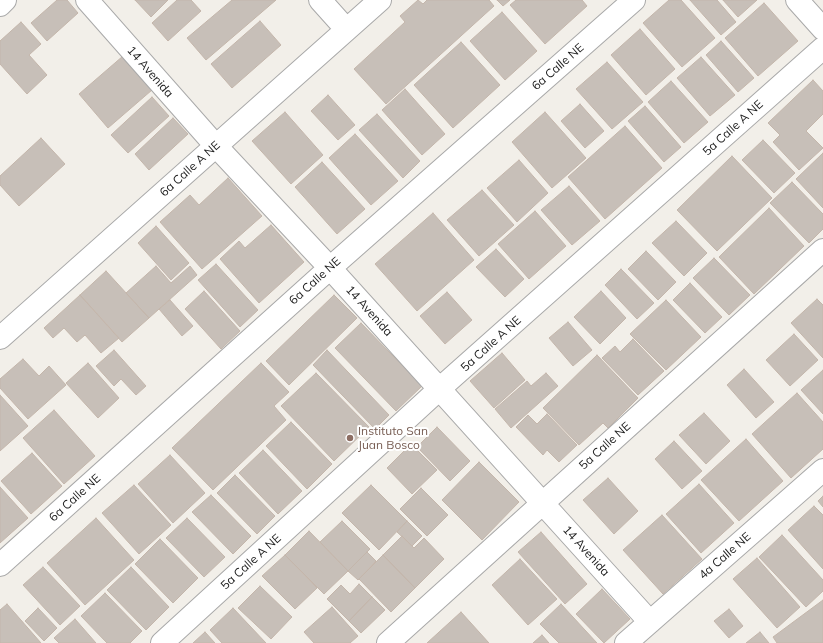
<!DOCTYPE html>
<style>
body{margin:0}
canvas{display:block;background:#f2efe9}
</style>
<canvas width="823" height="643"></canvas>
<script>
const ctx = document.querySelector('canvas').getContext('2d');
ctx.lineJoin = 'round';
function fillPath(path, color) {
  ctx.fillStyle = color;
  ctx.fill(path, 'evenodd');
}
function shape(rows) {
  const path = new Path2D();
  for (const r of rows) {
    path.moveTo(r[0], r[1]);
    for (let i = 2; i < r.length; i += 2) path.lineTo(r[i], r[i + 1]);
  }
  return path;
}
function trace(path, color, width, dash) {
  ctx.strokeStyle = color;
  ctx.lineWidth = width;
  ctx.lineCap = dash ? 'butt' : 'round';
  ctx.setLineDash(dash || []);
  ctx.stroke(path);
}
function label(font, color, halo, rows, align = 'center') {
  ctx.font = font + ' Mulish,sans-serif';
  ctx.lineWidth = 4;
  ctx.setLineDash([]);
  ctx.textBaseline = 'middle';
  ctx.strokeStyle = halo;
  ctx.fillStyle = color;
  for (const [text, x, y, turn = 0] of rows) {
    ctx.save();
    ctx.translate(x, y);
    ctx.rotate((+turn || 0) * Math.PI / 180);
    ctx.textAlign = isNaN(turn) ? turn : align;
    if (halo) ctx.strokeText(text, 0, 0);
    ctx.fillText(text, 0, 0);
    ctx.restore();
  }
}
const building = shape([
 [57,0,67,0,78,13,47,41,31,23,57,0],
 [135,0,168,0,151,17,135,0],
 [177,0,191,0,201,11,168,41,152,23,177,0],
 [232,0,276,0,206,60,187,38,232,0],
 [418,0,423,4,427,0,489,0,494,6,386,104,354,69,405,22,400,16,418,0],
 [497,0,510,0,503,6,497,0],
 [516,0,582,0,587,6,545,44,510,5,516,0],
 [669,0,681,0,715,38,682,67,643,23,669,0],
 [690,0,717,0,736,22,721,35,690,0],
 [723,0,757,0,738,17,723,0],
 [764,3,798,41,758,76,725,38,764,3],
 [502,12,537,51,505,80,470,41,502,12],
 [260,21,281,45,232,88,211,64,260,21],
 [21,22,41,44,29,55,47,75,27,94,0,64,0,41,21,22],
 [640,29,675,69,646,95,611,55,640,29],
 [721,41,754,78,738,92,706,55,721,41],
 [461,42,500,85,453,128,414,85,461,42],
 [123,56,152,90,108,128,79,94,123,56],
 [701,57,735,95,710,116,677,78,701,57],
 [607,62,643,102,612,129,576,89,607,62],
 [813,80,823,91,823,114,806,131,823,148,799,170,773,142,780,135,768,123,813,80],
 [671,81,708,122,684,143,648,102,671,81],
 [405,89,445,134,422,155,382,110,405,89],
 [328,95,355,125,338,140,311,111,328,95],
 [152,97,169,116,128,153,111,135,152,97],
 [580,104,604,131,585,148,561,121,580,104],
 [645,106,681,147,664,162,628,121,645,106],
 [285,112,323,155,291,184,252,141,285,112],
 [545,112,586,158,552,188,512,142,545,112],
 [377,114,420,161,403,178,359,130,377,114],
 [173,118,188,134,149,170,135,154,173,118],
 [625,126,662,168,605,219,568,177,625,126],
 [355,134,398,181,371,205,329,158,355,134],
 [41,138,65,164,19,206,0,185,0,176,41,138],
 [763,140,795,173,774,193,742,160,763,140],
 [823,153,823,208,796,179,823,153],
 [732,156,772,198,717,251,677,210,732,156],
 [519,160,548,193,517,222,487,188,519,160],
 [322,162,365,209,337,234,295,187,322,162],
 [228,178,262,216,202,269,160,222,190,195,199,205,228,178],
 [792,182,823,214,823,229,809,243,770,203,792,182],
 [569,186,600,221,572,245,541,210,569,186],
 [482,190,514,225,479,256,447,220,482,190],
 [769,208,804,246,754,294,719,257,769,208],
 [535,211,566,246,529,279,498,244,535,211],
 [433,213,474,260,417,311,375,264,433,213],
 [676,221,707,253,684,276,652,243,676,221],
 [271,225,304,262,259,303,220,259,239,241,245,248,271,225],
 [156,226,189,263,171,280,138,243,156,226],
 [496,249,524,279,505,297,476,267,496,249],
 [646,251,676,282,658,300,628,269,646,251],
 [714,258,750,295,729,315,693,278,714,258],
 [216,264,258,310,240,327,198,280,216,264],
 [156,266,171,283,190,266,197,275,149,318,126,293,156,266],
 [621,269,654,303,637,319,605,285,621,269],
 [106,271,149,318,122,342,80,295,106,271],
 [690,283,722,317,705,333,673,300,690,283],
 [204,291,240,331,221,349,185,309,204,291],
 [601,291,626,318,600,344,574,317,601,291],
 [447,292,472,320,445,344,420,316,447,292],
 [80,295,119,338,101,353,85,335,77,342,64,328,53,338,44,328,80,295],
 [334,295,357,318,289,385,266,361,334,295],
 [817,299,823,305,823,358,791,323,817,299],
 [170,300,193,326,182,336,159,309,170,300],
 [666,300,701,337,666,370,630,334,666,300],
 [568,322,592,350,573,366,549,338,568,322],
 [361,323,422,386,396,411,335,348,361,323],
 [794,334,818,360,790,386,766,360,794,334],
 [633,339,664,371,638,395,602,358,615,346,620,352,633,339],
 [114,350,146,386,136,395,121,379,114,386,96,366,114,350],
 [327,350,389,415,375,429,313,365,327,350],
 [502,353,525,380,494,408,470,381,502,353],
 [597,355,638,398,608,428,603,423,579,445,543,408,597,355],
 [23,359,39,376,49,366,66,385,28,419,0,388,0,379,23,359],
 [88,363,119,398,98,418,66,383,88,363],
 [261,363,289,392,274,406,286,420,213,490,172,448,261,363],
 [744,369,774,402,756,418,727,385,744,369],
 [823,370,823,414,801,390,823,370],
 [316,373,369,427,334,461,281,406,316,373],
 [546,373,558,386,511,428,495,409,527,381,531,386,546,373],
 [797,393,823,422,823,449,791,478,752,434,797,393],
 [0,395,28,426,0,451,0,395],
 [54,410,95,456,64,484,23,438,54,410],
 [704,413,730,441,706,464,679,435,704,413],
 [547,414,577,445,559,462,547,450,543,455,516,427,528,415,537,424,547,414],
 [291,422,332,464,307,489,266,446,291,422],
 [437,427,470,461,450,481,417,447,437,427],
 [746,439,783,481,739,521,701,480,746,439],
 [674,441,702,471,682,489,655,459,674,441],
 [411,444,437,470,412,494,387,468,411,444],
 [263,450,302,491,278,514,239,473,263,450],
 [32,453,62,486,31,514,1,481,32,453],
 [170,455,205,493,173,523,138,484,170,455],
 [479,462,519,502,482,540,442,500,479,462],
 [235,475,275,516,257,534,217,493,235,475],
 [608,478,638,511,614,534,583,500,608,478],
 [699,484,734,523,701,553,666,514,699,484],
 [134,485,171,525,139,554,102,513,134,485],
 [371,485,407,521,379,550,342,513,371,485],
 [0,487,28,518,0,543,0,487],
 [421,488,448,515,427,536,400,509,421,488],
 [211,495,251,536,233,554,192,512,211,495],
 [823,496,823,507,818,501,823,496],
 [814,506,823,515,823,569,788,530,814,506],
 [662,515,702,559,663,594,623,550,662,515],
 [96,518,134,560,85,605,47,563,96,518],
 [187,518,225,557,204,577,166,538,187,518],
 [342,521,370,549,348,571,320,542,342,521],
 [407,521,422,536,412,546,397,532,407,521],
 [309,531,348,571,324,594,285,555,309,531],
 [541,532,587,584,565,604,518,552,541,532],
 [782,535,823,580,823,591,806,607,759,557,782,535],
 [402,536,414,548,424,538,444,559,415,588,383,555,402,536],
 [160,539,198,578,173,603,135,564,160,539],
 [367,552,376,561,358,580,348,571,367,552],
 [285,555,317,588,295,609,262,576,285,555],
 [383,555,415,588,391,612,359,579,383,555],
 [757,558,800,607,777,628,733,579,757,558],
 [520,559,557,599,528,625,492,585,520,559],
 [43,567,80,606,60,625,23,585,43,567],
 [131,567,169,607,146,630,107,590,131,567],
 [359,584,372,597,349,621,327,599,341,585,350,594,359,584],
 [260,586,292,617,271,639,238,608,260,586],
 [602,589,630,619,604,643,576,614,602,589],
 [105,593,142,631,130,643,107,643,81,616,105,593],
 [372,597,385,610,361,633,349,621,372,597],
 [823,600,823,643,777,643,773,637,823,600],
 [7,604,41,643,0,643,0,610,7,604],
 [561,604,597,643,559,643,540,624,561,604],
 [332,607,358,636,350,643,314,643,304,632,332,607],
 [38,608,57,628,44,641,25,621,38,608],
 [233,608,266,643,222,643,210,630,233,608],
 [729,609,743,626,729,638,714,621,729,609],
 [461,612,489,643,427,643,461,612],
 [75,619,96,643,59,643,54,638,75,619],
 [205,632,215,643,193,643,205,632],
 [760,632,769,643,746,643,760,632],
 [542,635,549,643,533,643,542,635]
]);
fillPath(building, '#c7bfb8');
trace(building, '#c4b6ab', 1);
const minor = shape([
 [87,0,216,146,330,268,650,622],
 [320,0,346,29],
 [797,0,823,29],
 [0,5,5,0],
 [0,338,380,0],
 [0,565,330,268,634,0],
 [162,643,446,383,823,48],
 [388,643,823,250],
 [626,643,823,470]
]);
trace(minor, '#a9a9a9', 24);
trace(minor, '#fff', 22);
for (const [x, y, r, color] of [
 [350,438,4,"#8d6e63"]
]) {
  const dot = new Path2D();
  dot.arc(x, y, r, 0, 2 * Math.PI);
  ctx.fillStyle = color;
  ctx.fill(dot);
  trace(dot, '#fff', 1.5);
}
label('12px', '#222', '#fff', [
 ["6a Calle NE",558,67,-41],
 ["14 Avenida",150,72,49],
 ["5a Calle A NE",733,128,-42],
 ["6a Calle A NE",190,169,-42],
 ["6a Calle NE",315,281,-42],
 ["14 Avenida",369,311,48],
 ["5a Calle A NE",491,344,-42],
 ["5a Calle NE",605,446,-42],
 ["6a Calle NE",75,498,-42],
 ["14 Avenida",586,551,48],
 ["4a Calle NE",725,556,-41],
 ["5a Calle A NE",251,562,-42]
]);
label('12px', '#785e54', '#fff', [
 ["Instituto San",358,431],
 ["Juan Bosco",358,445]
], 'left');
</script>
